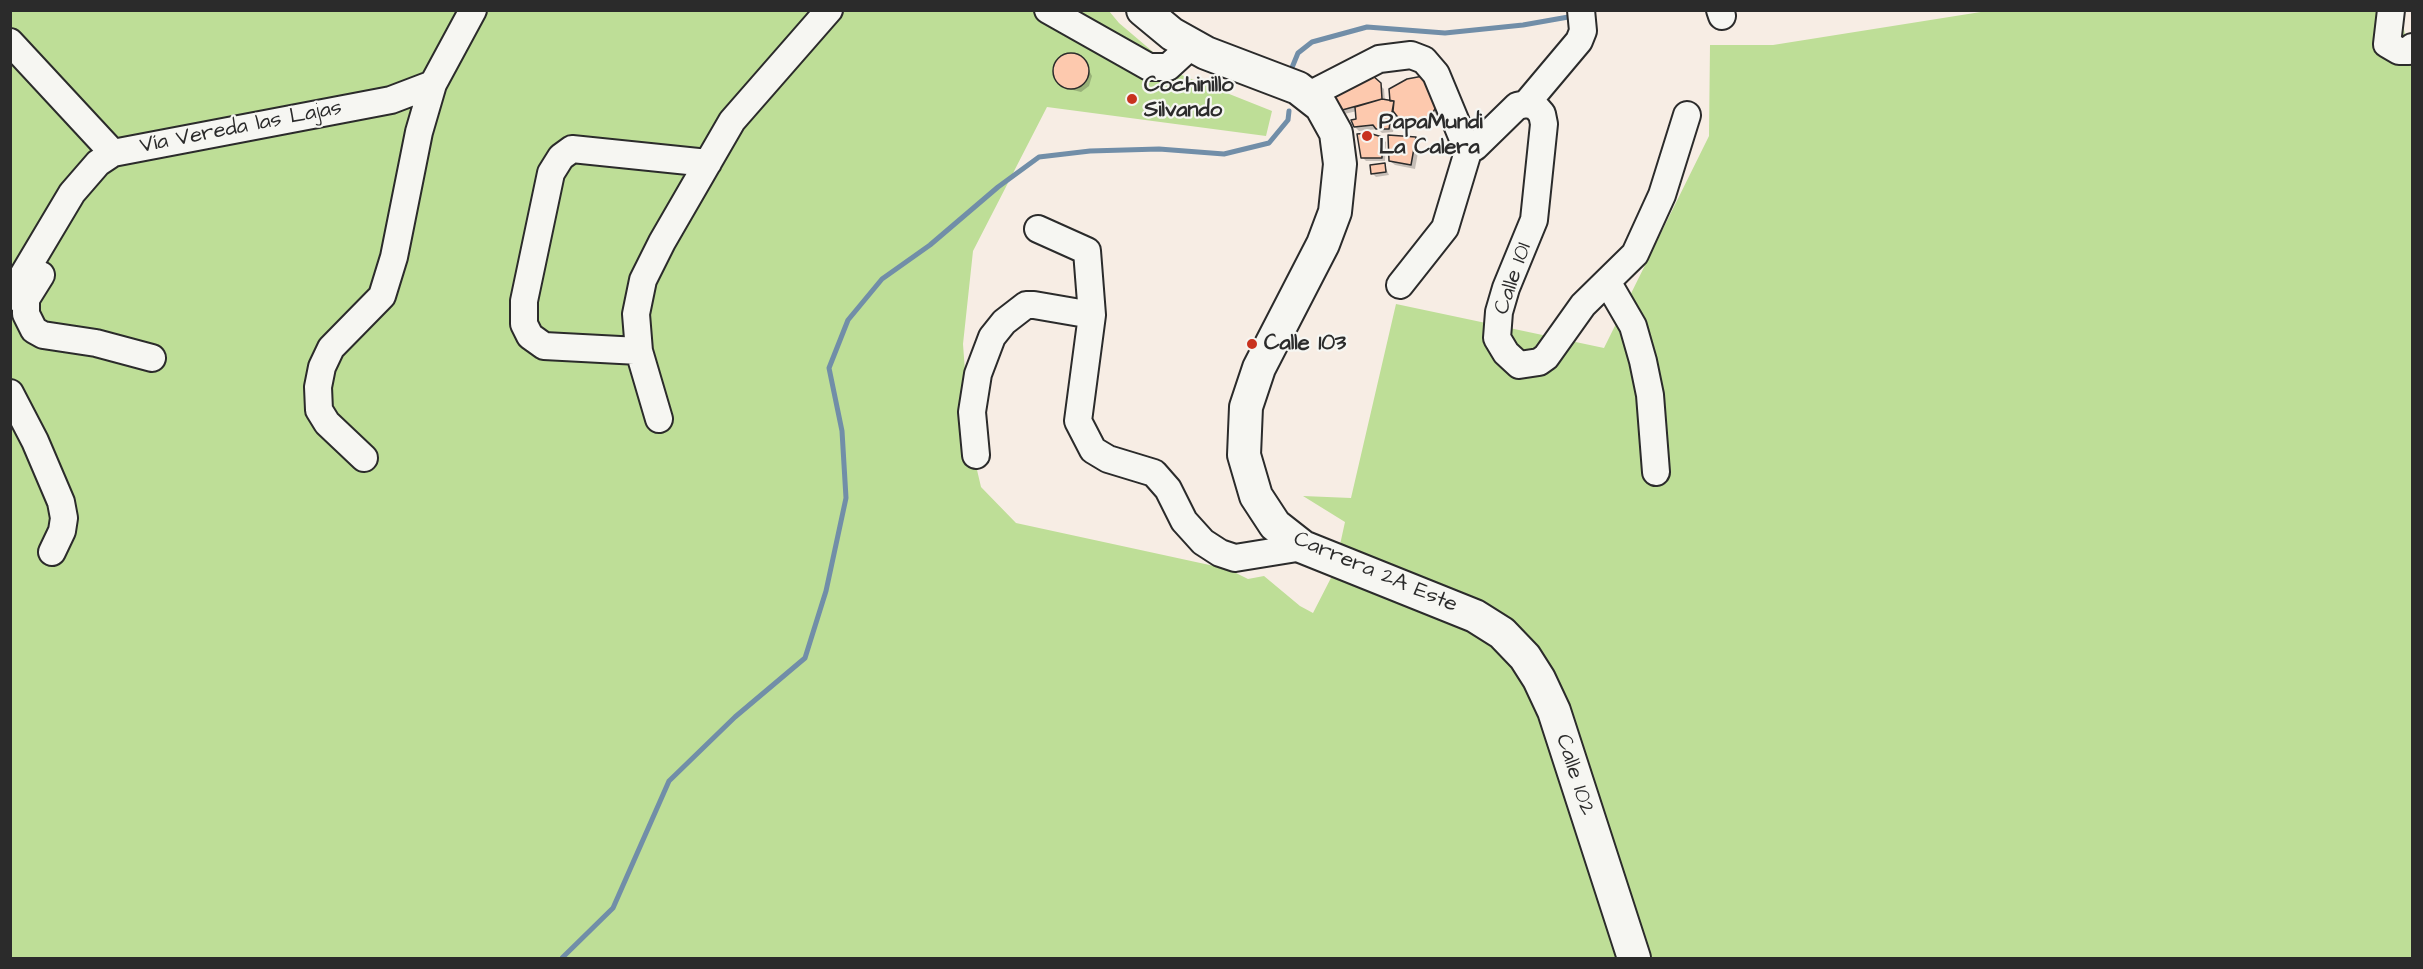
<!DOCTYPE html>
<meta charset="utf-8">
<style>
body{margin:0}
#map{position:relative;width:2423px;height:969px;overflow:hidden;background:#f7ede4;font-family:"Architects Daughter",sans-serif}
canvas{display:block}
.frame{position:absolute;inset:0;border:12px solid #2b2b2b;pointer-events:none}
</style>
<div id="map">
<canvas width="2423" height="969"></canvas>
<div class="frame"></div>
</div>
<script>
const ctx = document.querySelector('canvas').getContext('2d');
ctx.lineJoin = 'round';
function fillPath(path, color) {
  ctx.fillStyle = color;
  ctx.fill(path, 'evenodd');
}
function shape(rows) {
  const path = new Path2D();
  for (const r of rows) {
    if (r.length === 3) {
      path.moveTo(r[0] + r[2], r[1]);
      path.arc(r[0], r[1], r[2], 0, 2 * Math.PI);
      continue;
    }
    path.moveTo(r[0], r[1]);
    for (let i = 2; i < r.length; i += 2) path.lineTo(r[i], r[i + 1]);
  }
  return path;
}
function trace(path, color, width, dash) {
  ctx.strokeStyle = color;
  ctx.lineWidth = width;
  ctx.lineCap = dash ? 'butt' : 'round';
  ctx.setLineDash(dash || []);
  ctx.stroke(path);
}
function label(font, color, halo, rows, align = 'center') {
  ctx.font = font + ' "Architects Daughter",sans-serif';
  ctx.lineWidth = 4.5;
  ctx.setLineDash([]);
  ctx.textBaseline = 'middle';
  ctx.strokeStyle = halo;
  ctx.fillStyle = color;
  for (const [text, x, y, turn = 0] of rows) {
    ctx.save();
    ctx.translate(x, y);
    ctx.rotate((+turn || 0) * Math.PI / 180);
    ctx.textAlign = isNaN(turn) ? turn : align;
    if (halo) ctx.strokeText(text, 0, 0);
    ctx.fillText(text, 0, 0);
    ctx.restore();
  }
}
fillPath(shape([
 [10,11,1109,11,1119,23,1179,74,1272,111,1266,136,1047,107,973,251,963,344,970,440,981,487,1016,523,1228,569,1248,579,1264,576,1300,606,1313,613,1334,572,1345,522,1303,496,1351,498,1396,304,1604,348,1709,136,1710,45,1773,45,1987,11,2400,11,2412,66,2412,958,11,958]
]), '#bede97');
fillPath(shape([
 [1069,55,1084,61,1092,76,1089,86,1081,92,1065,88,1055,74,1060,60],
 [1372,77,1384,89,1385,101,1392,102,1391,90,1441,108,1435,120,1420,126,1406,124,1397,113,1393,132,1382,133,1378,129,1359,131,1355,127,1357,111,1340,115,1336,111],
 [1381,138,1386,142,1385,161,1366,161,1362,157],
 [1416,138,1420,142,1415,169,1395,165,1390,161],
 [1384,164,1389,175,1376,177,1372,173]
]), '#0003');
trace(shape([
 [1291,70,1298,53,1312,42,1367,27,1445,33,1523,25,1574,16],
 [562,958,613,908,669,781,735,717,805,658,826,591,846,498,842,431,829,368,848,320,882,279,930,245,998,187,1039,157,1090,151,1159,149,1224,154,1269,143,1288,120,1289,111]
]), '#718ea8', 5);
const building = shape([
 [1071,71,18],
 [1372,75,1381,83,1382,99,1335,112,1332,94,1372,75],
 [1423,76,1438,103,1431,116,1415,122,1400,120,1393,111,1394,101,1390,101,1389,89,1407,79,1423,76],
 [1382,99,1394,101,1389,129,1376,129,1373,125,1354,127,1351,120,1356,119,1355,107,1382,99],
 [1369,133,1382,137,1382,158,1361,158,1357,134,1369,133],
 [1388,135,1416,137,1411,165,1389,161,1388,135],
 [1385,163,1386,172,1371,174,1370,165,1385,163]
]);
fillPath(building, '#fdc9ae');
trace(building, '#2b2b2b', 1.5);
const minor = shape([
 [1048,10,1149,67,1168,67,1192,45],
 [1720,10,1722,16],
 [2391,10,2387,44,2399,51,2409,51,2412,47],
 [10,42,113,153],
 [1309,95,1379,59,1411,55,1424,60,1436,74,1463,139,1475,147,1517,106,1526,104],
 [1526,104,1535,106,1542,114,1544,124,1534,220,1506,288,1499,312,1497,338,1506,353,1519,365,1539,362,1546,357,1583,305,1635,254,1662,195,1687,115],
 [1526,104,1579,41,1583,31,1581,10],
 [1038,229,1087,251,1092,315,1078,421,1093,450,1108,459,1154,473,1168,489,1184,521,1203,542,1220,553,1235,558,1303,547],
 [41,275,26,299,26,314,34,330,43,335,96,343,152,358],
 [1608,283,1633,326,1643,361,1650,395,1656,472],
 [1400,285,1445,228,1470,145],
 [10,297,72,193,98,163,113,153,391,100,433,84,473,10],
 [639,351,544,346,530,336,524,324,524,301,551,173,561,157,572,149,708,163],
 [10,393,35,441,61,502,64,518,62,531,52,552],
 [659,419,639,351,636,314,643,280,662,242,732,121,829,10],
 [976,455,972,412,978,374,992,337,1004,322,1026,305,1034,305,1092,315],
 [364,458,327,423,319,410,318,387,322,367,331,348,382,296,394,257,419,132,433,84]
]);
const major = shape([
 [1143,10,1172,34,1206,53,1298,88,1321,106,1336,133,1340,164,1335,212,1323,244,1259,368,1246,407,1244,455,1256,496,1275,525,1303,547,1475,616,1502,633,1525,657,1539,679,1554,711,1634,958]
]);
trace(minor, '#2b2b2b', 30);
trace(major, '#2b2b2b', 36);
trace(minor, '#f6f6f2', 26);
trace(major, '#f6f6f2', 32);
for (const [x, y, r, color] of [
 [1132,99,6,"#c8321e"],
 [1367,136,6,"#c8321e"],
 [1252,344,6,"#c8321e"]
]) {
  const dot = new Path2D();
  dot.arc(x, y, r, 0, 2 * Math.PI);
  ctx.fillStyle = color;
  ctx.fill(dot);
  trace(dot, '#f6f6f2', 2);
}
label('bold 22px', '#2b2b2b', '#f6f6f2', [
 ["Cochinillo",1144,86],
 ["Silvando",1144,111],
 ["PapaMundi",1379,123],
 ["La Calera",1379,148],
 ["Calle 103",1264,344]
], 'left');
label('22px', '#2b2b2b', '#f6f6f2', [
 ["Vía Vereda las Lajas",241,128,-11],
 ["Calle 101",1514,279,-71],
 ["Carrera 2A Este",1375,573,23],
 ["Calle 102",1574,775,72]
]);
</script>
